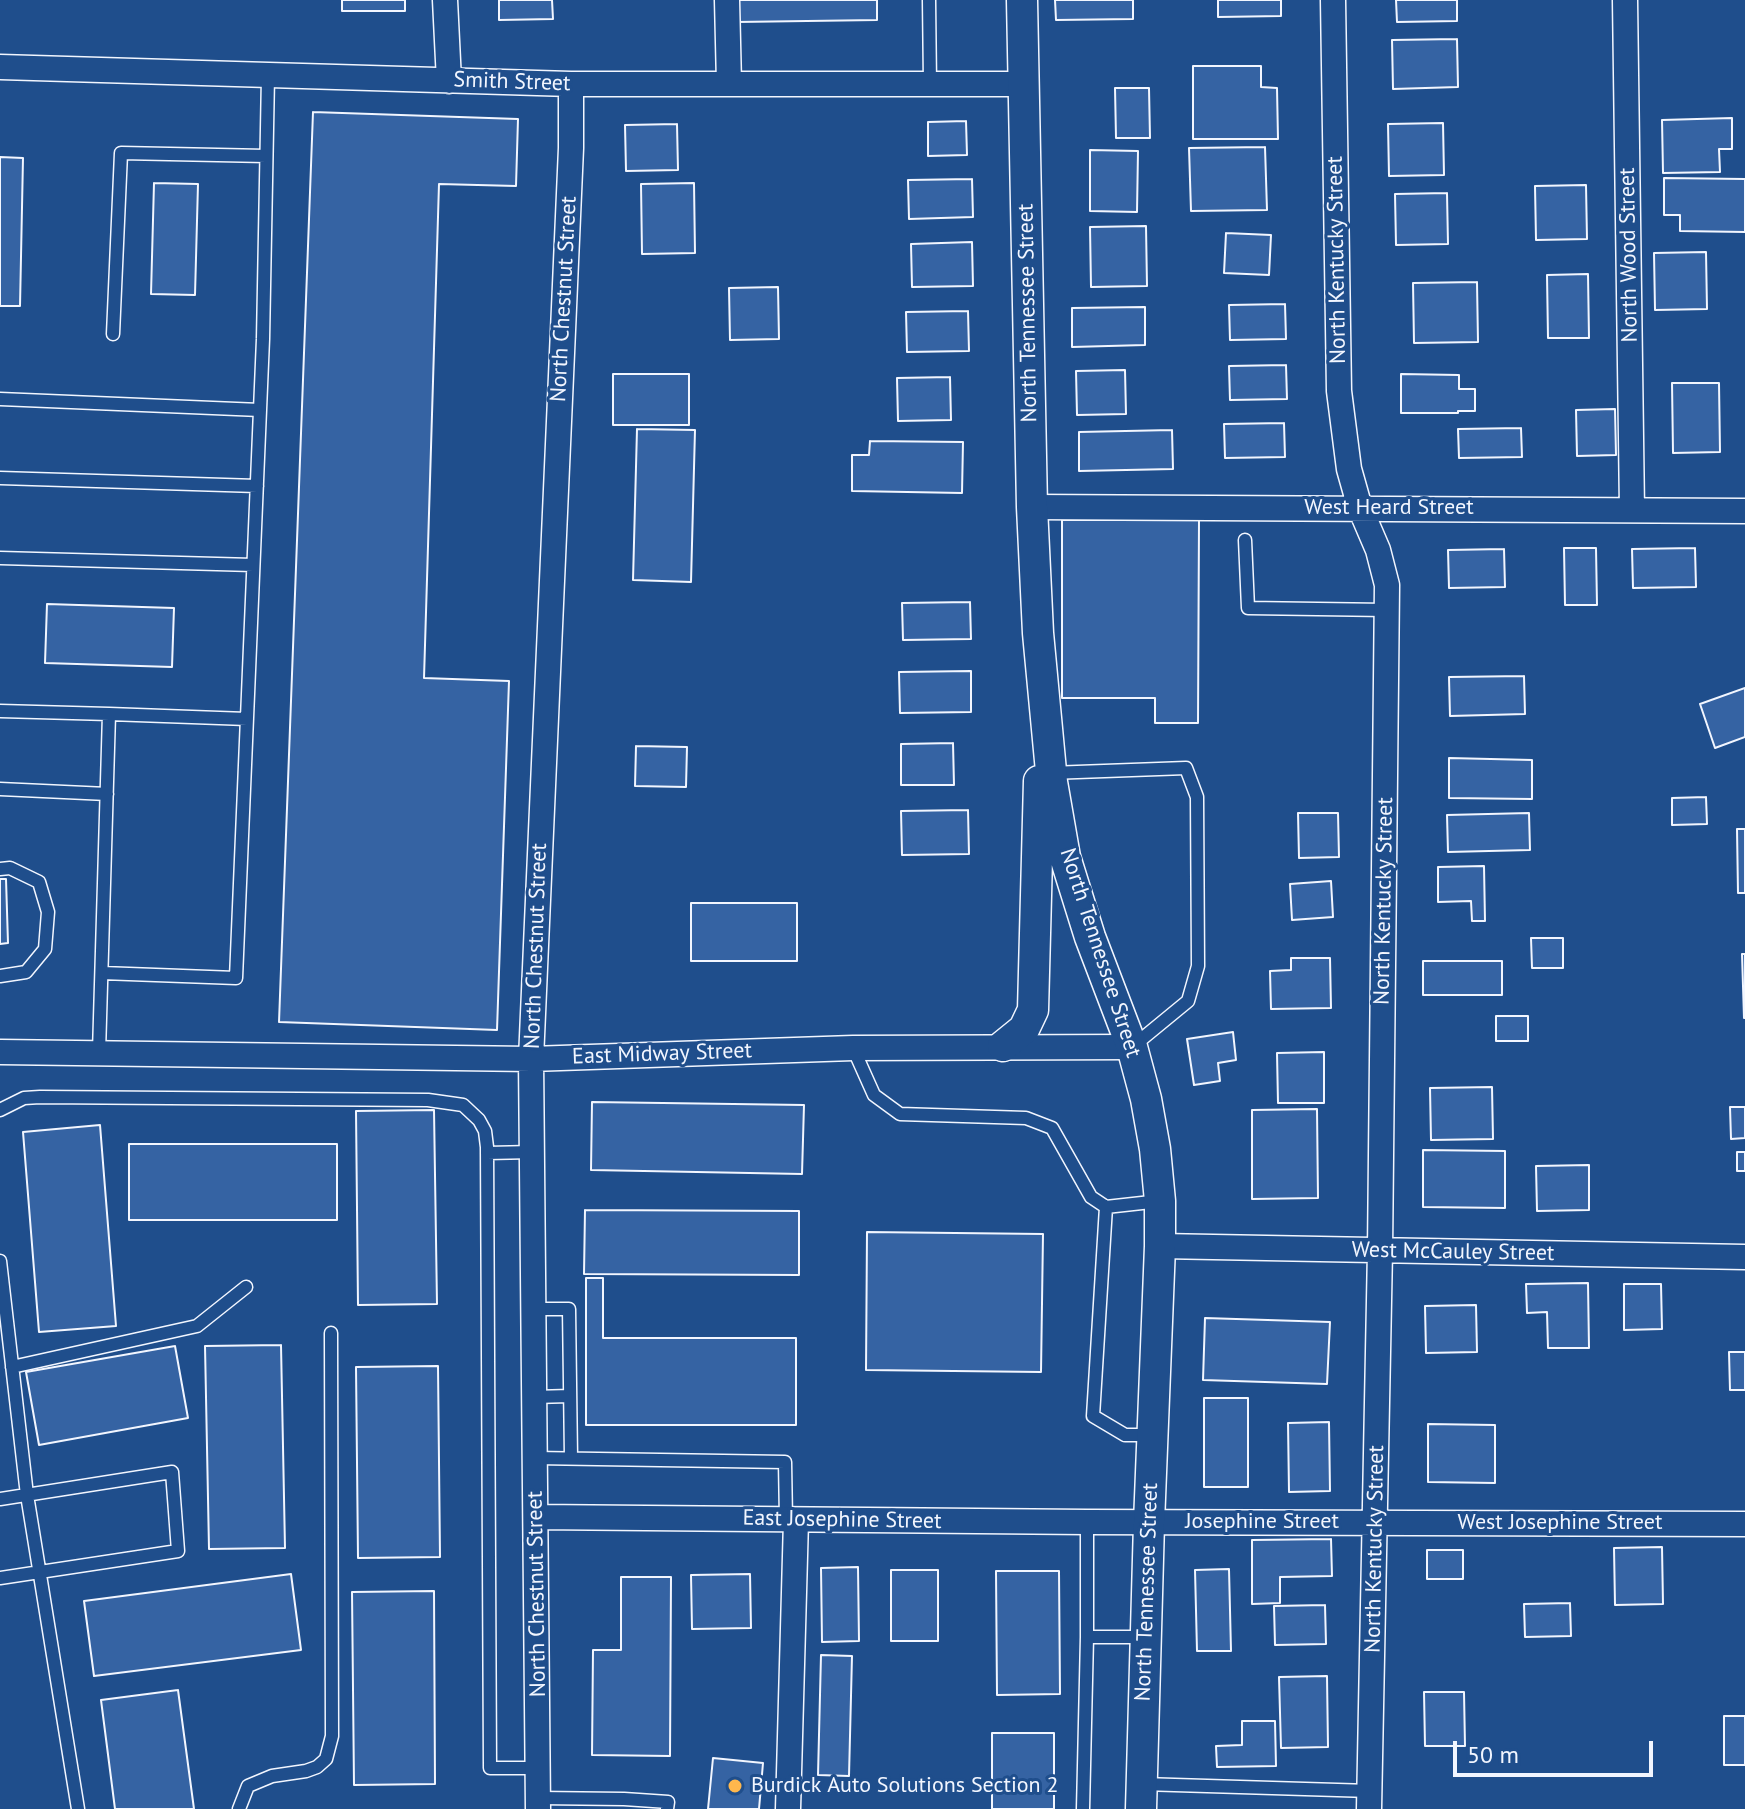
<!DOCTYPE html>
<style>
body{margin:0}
#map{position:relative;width:1745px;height:1809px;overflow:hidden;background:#1f4e8c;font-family:"PT Sans",sans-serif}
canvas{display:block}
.scale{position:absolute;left:1453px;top:1741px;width:200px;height:36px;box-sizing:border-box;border:4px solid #f2f6ff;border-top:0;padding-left:10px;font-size:24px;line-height:28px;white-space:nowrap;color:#f2f6ff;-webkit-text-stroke:6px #1f4e8c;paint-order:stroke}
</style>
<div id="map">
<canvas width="1745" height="1809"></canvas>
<div class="scale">50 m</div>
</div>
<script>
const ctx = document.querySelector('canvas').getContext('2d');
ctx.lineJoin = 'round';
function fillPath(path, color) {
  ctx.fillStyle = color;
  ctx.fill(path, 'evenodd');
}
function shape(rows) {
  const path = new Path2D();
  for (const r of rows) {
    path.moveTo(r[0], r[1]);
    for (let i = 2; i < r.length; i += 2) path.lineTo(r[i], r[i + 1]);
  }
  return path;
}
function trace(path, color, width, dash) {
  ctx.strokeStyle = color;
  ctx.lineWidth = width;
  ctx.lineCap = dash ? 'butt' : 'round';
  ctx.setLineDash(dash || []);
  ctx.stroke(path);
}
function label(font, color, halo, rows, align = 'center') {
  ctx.font = font + ' "PT Sans",sans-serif';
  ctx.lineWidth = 6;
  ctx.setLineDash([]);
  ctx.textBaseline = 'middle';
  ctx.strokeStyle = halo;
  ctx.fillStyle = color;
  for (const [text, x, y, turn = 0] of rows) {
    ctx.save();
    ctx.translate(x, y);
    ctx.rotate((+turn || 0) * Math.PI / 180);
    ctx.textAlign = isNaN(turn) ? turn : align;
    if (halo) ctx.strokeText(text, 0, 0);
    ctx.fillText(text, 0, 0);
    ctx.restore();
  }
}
const building = shape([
 [342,0,405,0,405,11,342,11,342,0],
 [499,0,552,0,553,19,499,20,499,0],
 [737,0,877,0,877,20,737,22,737,0],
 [1055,0,1133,0,1133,19,1056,20,1055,0],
 [1218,0,1281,0,1281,16,1218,17,1218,0],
 [1396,0,1457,0,1457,21,1397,22,1396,0],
 [1457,39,1458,87,1393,89,1392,40,1457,39],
 [1193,66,1261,66,1261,87,1277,88,1278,139,1193,139,1193,66],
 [1115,88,1149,88,1150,138,1116,138,1115,88],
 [313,112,518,119,516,186,439,184,424,678,509,681,497,1030,279,1022,313,112],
 [1732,118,1732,149,1719,149,1720,172,1663,173,1662,120,1732,118],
 [966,121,967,155,928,156,928,122,966,121],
 [1443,123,1444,175,1389,176,1388,124,1443,123],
 [677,124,678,170,626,171,625,125,677,124],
 [1265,147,1267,210,1191,211,1189,148,1265,147],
 [1090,150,1138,151,1137,212,1090,211,1090,150],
 [0,157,23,158,20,306,0,306,0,157],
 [1664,178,1745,179,1745,232,1680,231,1680,215,1664,215,1664,178],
 [972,179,973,217,909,219,908,180,972,179],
 [154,183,198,184,195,295,151,294,154,183],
 [694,183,695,253,642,254,641,184,694,183],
 [1586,185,1587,239,1536,240,1535,186,1586,185],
 [1447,193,1448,244,1396,245,1395,194,1447,193],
 [1146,226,1147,286,1091,287,1090,227,1146,226],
 [1226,233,1271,235,1269,275,1224,273,1226,233],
 [972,242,973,286,912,287,911,244,972,242],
 [1706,252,1707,309,1655,310,1654,253,1706,252],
 [1588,274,1589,338,1548,338,1547,275,1588,274],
 [1477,282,1478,342,1414,343,1413,283,1477,282],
 [778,287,779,339,730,340,729,288,778,287],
 [1285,304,1286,339,1230,340,1229,305,1285,304],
 [1145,307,1145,345,1072,347,1072,308,1145,307],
 [968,311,969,351,907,352,906,312,968,311],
 [1286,365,1287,399,1230,400,1229,366,1286,365],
 [1125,370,1126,414,1077,415,1076,371,1125,370],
 [613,374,689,374,689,425,613,425,613,374],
 [1401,374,1459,375,1459,389,1475,389,1475,411,1458,411,1458,413,1401,413,1401,374],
 [950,377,951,420,898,421,897,378,950,377],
 [1672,383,1719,383,1720,452,1673,453,1672,383],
 [1615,409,1616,455,1577,456,1576,410,1615,409],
 [1284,423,1285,457,1225,458,1224,424,1284,423],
 [1521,428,1522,457,1459,458,1458,429,1521,428],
 [637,429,695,430,691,582,633,580,637,429],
 [1172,430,1173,469,1079,471,1079,432,1172,430],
 [870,441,963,442,962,493,852,491,852,455,869,455,870,441],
 [1062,520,1199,520,1198,723,1155,723,1155,698,1062,698,1062,520],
 [1564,548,1596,548,1597,605,1565,605,1564,548],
 [1695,548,1696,587,1633,588,1632,549,1695,548],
 [1504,549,1505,587,1449,588,1448,550,1504,549],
 [970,602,971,639,903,640,902,603,970,602],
 [47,604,174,608,172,667,45,663,47,604],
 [971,671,971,712,900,713,899,672,971,671],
 [1524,676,1525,714,1450,716,1449,677,1524,676],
 [1745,688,1745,737,1715,748,1700,704,1745,688],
 [953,743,954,785,901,785,901,744,953,743],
 [636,746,687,747,686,787,635,786,636,746],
 [1449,758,1532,760,1532,799,1449,798,1449,758],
 [1706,797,1707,824,1672,825,1672,798,1706,797],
 [968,810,969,854,902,855,901,811,968,810],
 [1298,813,1338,813,1339,857,1299,858,1298,813],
 [1529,813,1530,850,1448,852,1447,815,1529,813],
 [1737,829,1745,829,1745,893,1738,893,1737,829],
 [1484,866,1485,921,1472,921,1471,901,1438,902,1438,867,1484,866],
 [0,879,6,879,8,943,0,944,0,879],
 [1331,881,1333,917,1292,920,1290,884,1331,881],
 [691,903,797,903,797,961,691,961,691,903],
 [1531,938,1563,938,1563,968,1532,968,1531,938],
 [1742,954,1745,954,1745,1018,1744,1018,1742,954],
 [1291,958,1330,958,1331,1008,1271,1009,1270,971,1291,970,1291,958],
 [1423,961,1502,961,1502,995,1423,995,1423,961],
 [1496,1016,1528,1016,1528,1041,1496,1041,1496,1016],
 [1233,1032,1236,1060,1218,1063,1220,1081,1194,1085,1187,1039,1233,1032],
 [1324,1052,1324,1103,1278,1103,1277,1053,1324,1052],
 [1492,1087,1493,1139,1431,1140,1430,1088,1492,1087],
 [592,1102,804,1105,802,1174,591,1170,592,1102],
 [1730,1107,1745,1107,1745,1138,1731,1139,1730,1107],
 [1317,1109,1318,1198,1252,1199,1252,1110,1317,1109],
 [434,1110,437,1304,358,1305,356,1111,434,1110],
 [100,1125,116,1326,39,1332,23,1132,100,1125],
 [129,1144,337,1144,337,1220,129,1220,129,1144],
 [1423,1150,1505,1151,1505,1208,1423,1207,1423,1150],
 [1737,1152,1745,1152,1745,1171,1737,1171,1737,1152],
 [1589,1165,1589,1210,1537,1211,1536,1166,1589,1165],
 [585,1210,799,1211,799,1275,584,1274,585,1210],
 [867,1232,1043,1234,1041,1372,866,1370,867,1232],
 [586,1278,603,1278,603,1338,796,1338,796,1425,586,1425,586,1278],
 [1588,1283,1589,1348,1548,1348,1547,1312,1527,1313,1526,1284,1588,1283],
 [1624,1284,1661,1284,1662,1329,1624,1330,1624,1284],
 [1476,1305,1477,1352,1426,1353,1425,1306,1476,1305],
 [1205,1318,1330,1322,1327,1384,1203,1380,1205,1318],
 [281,1345,285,1548,209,1549,205,1346,281,1345],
 [175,1346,188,1418,39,1445,26,1372,175,1346],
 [1729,1352,1745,1352,1745,1390,1730,1390,1729,1352],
 [438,1366,440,1557,358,1558,356,1367,438,1366],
 [1204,1398,1248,1398,1248,1487,1204,1487,1204,1398],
 [1329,1422,1330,1491,1289,1492,1288,1423,1329,1422],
 [1428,1424,1495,1425,1495,1483,1428,1482,1428,1424],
 [1331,1539,1332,1576,1280,1577,1280,1603,1252,1604,1252,1540,1331,1539],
 [1662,1547,1663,1604,1615,1605,1614,1548,1662,1547],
 [1427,1550,1463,1550,1463,1579,1427,1579,1427,1550],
 [858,1567,859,1641,822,1642,821,1568,858,1567],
 [1229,1569,1231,1651,1197,1651,1195,1570,1229,1569],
 [891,1570,938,1570,938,1641,891,1641,891,1570],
 [996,1571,1059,1571,1060,1694,997,1695,996,1571],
 [291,1574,301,1650,94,1676,84,1601,291,1574],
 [750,1574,751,1628,692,1629,691,1575,750,1574],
 [621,1577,671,1577,670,1756,592,1755,593,1650,621,1650,621,1577],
 [434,1591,435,1784,354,1785,352,1592,434,1591],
 [1570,1603,1571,1636,1525,1637,1524,1604,1570,1603],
 [1325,1605,1326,1644,1275,1645,1274,1606,1325,1605],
 [821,1655,852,1656,849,1776,818,1775,821,1655],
 [1327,1676,1328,1747,1281,1748,1279,1677,1327,1676],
 [178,1690,194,1809,115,1809,101,1700,178,1690],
 [1424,1692,1464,1692,1465,1746,1425,1746,1424,1692],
 [1724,1716,1745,1716,1745,1765,1724,1765,1724,1716],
 [1242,1721,1275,1721,1276,1766,1217,1767,1216,1746,1242,1745,1242,1721],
 [992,1733,1054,1733,1054,1809,992,1809,992,1733],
 [713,1758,763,1763,759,1809,708,1809,713,1758]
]);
fillPath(building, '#3563a3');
trace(building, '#f2f6ff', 2);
const service = shape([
 [929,0,930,84],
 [113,334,121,153,266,156],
 [0,399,260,410],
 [0,478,257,486],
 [1245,540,1248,608,1387,610],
 [0,558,253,565],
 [0,711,109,714,99,1052],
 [109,714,247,719],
 [1050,773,1186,768,1197,797,1198,966,1188,1001,1132,1047],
 [0,789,107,794],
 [0,869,10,868,39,882,48,912,45,949,26,972,0,976],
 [102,973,236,978,263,339,268,76],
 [853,1048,874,1095,900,1114,1026,1118,1052,1128,1091,1197,1106,1207,1160,1201],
 [0,1110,24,1098,40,1097,428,1100,463,1105,479,1120,485,1131,487,1147,490,1768,538,1768],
 [487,1153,533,1152],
 [1106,1207,1093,1416,1125,1435,1151,1435],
 [0,1261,27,1495,78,1809],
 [534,1309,569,1309,571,1458],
 [12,1367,197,1326,246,1287],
 [534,1397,570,1396],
 [535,1458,785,1462,786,1520],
 [0,1499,172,1472,178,1551,0,1578],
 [1087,1522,1087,1637],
 [1142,1784,1370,1791],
 [538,1798,624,1799,668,1802,667,1809],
 [239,1809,248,1786,272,1776,306,1771,317,1767,326,1759,332,1736,331,1333],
 [1083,1809,1087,1637,1144,1637]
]);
const minor = shape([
 [445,0,449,81],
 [727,0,729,84],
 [1333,0,1339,391,1349,469,1360,508,1378,550,1387,585,1380,1250,1369,1809],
 [1625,0,1632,510],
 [0,67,571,84,1023,84],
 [1032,507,1745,511],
 [0,1052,531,1059,853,1048,1132,1047],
 [1160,1246,1745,1257],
 [536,1517,1087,1522,1745,1524],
 [538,1809,531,1059,571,148,571,84],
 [788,1809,796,1520]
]);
const tertiary = shape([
 [1022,0,1032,507,1038,633,1052,782,1065,857,1090,937,1132,1047,1146,1099,1155,1149,1160,1201,1160,1246,1149,1523,1141,1809],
 [1003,1046,1024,1029,1033,1010,1039,781]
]);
trace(service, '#f2f6ff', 15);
trace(minor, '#f2f6ff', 27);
trace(tertiary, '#f2f6ff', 33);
trace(service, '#1f4e8c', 12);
trace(minor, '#1f4e8c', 24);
trace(tertiary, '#1f4e8c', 30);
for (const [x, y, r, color] of [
 [735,1786,8,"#ffb74d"]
]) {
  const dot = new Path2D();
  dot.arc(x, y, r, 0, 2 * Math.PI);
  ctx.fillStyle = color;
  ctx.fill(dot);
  trace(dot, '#1f4e8c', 3);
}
label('22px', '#f2f6ff', '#1f4e8c', [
 ["Smith Street",512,82,2],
 ["North Wood Street",1629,255,-91],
 ["North Kentucky Street",1337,260,-91],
 ["North Chestnut Street",564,299,-87],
 ["North Tennessee Street",1028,313,-91],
 ["West Heard Street",1389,508],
 ["North Kentucky Street",1384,901,-89],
 ["North Chestnut Street",536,946,-88],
 ["North Tennessee Street",1100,953,72],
 ["East Midway Street",662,1054,-2],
 ["West McCauley Street",1453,1252,1],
 ["East Josephine Street",842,1520,1],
 ["Josephine Street",1262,1522],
 ["West Josephine Street",1560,1523],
 ["North Kentucky Street",1375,1549,-89],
 ["North Tennessee Street",1147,1592,-88],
 ["North Chestnut Street",537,1594,-91]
]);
label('22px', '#f2f6ff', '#1f4e8c', [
 ["Burdick Auto Solutions Section 2",751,1786]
], 'left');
</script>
